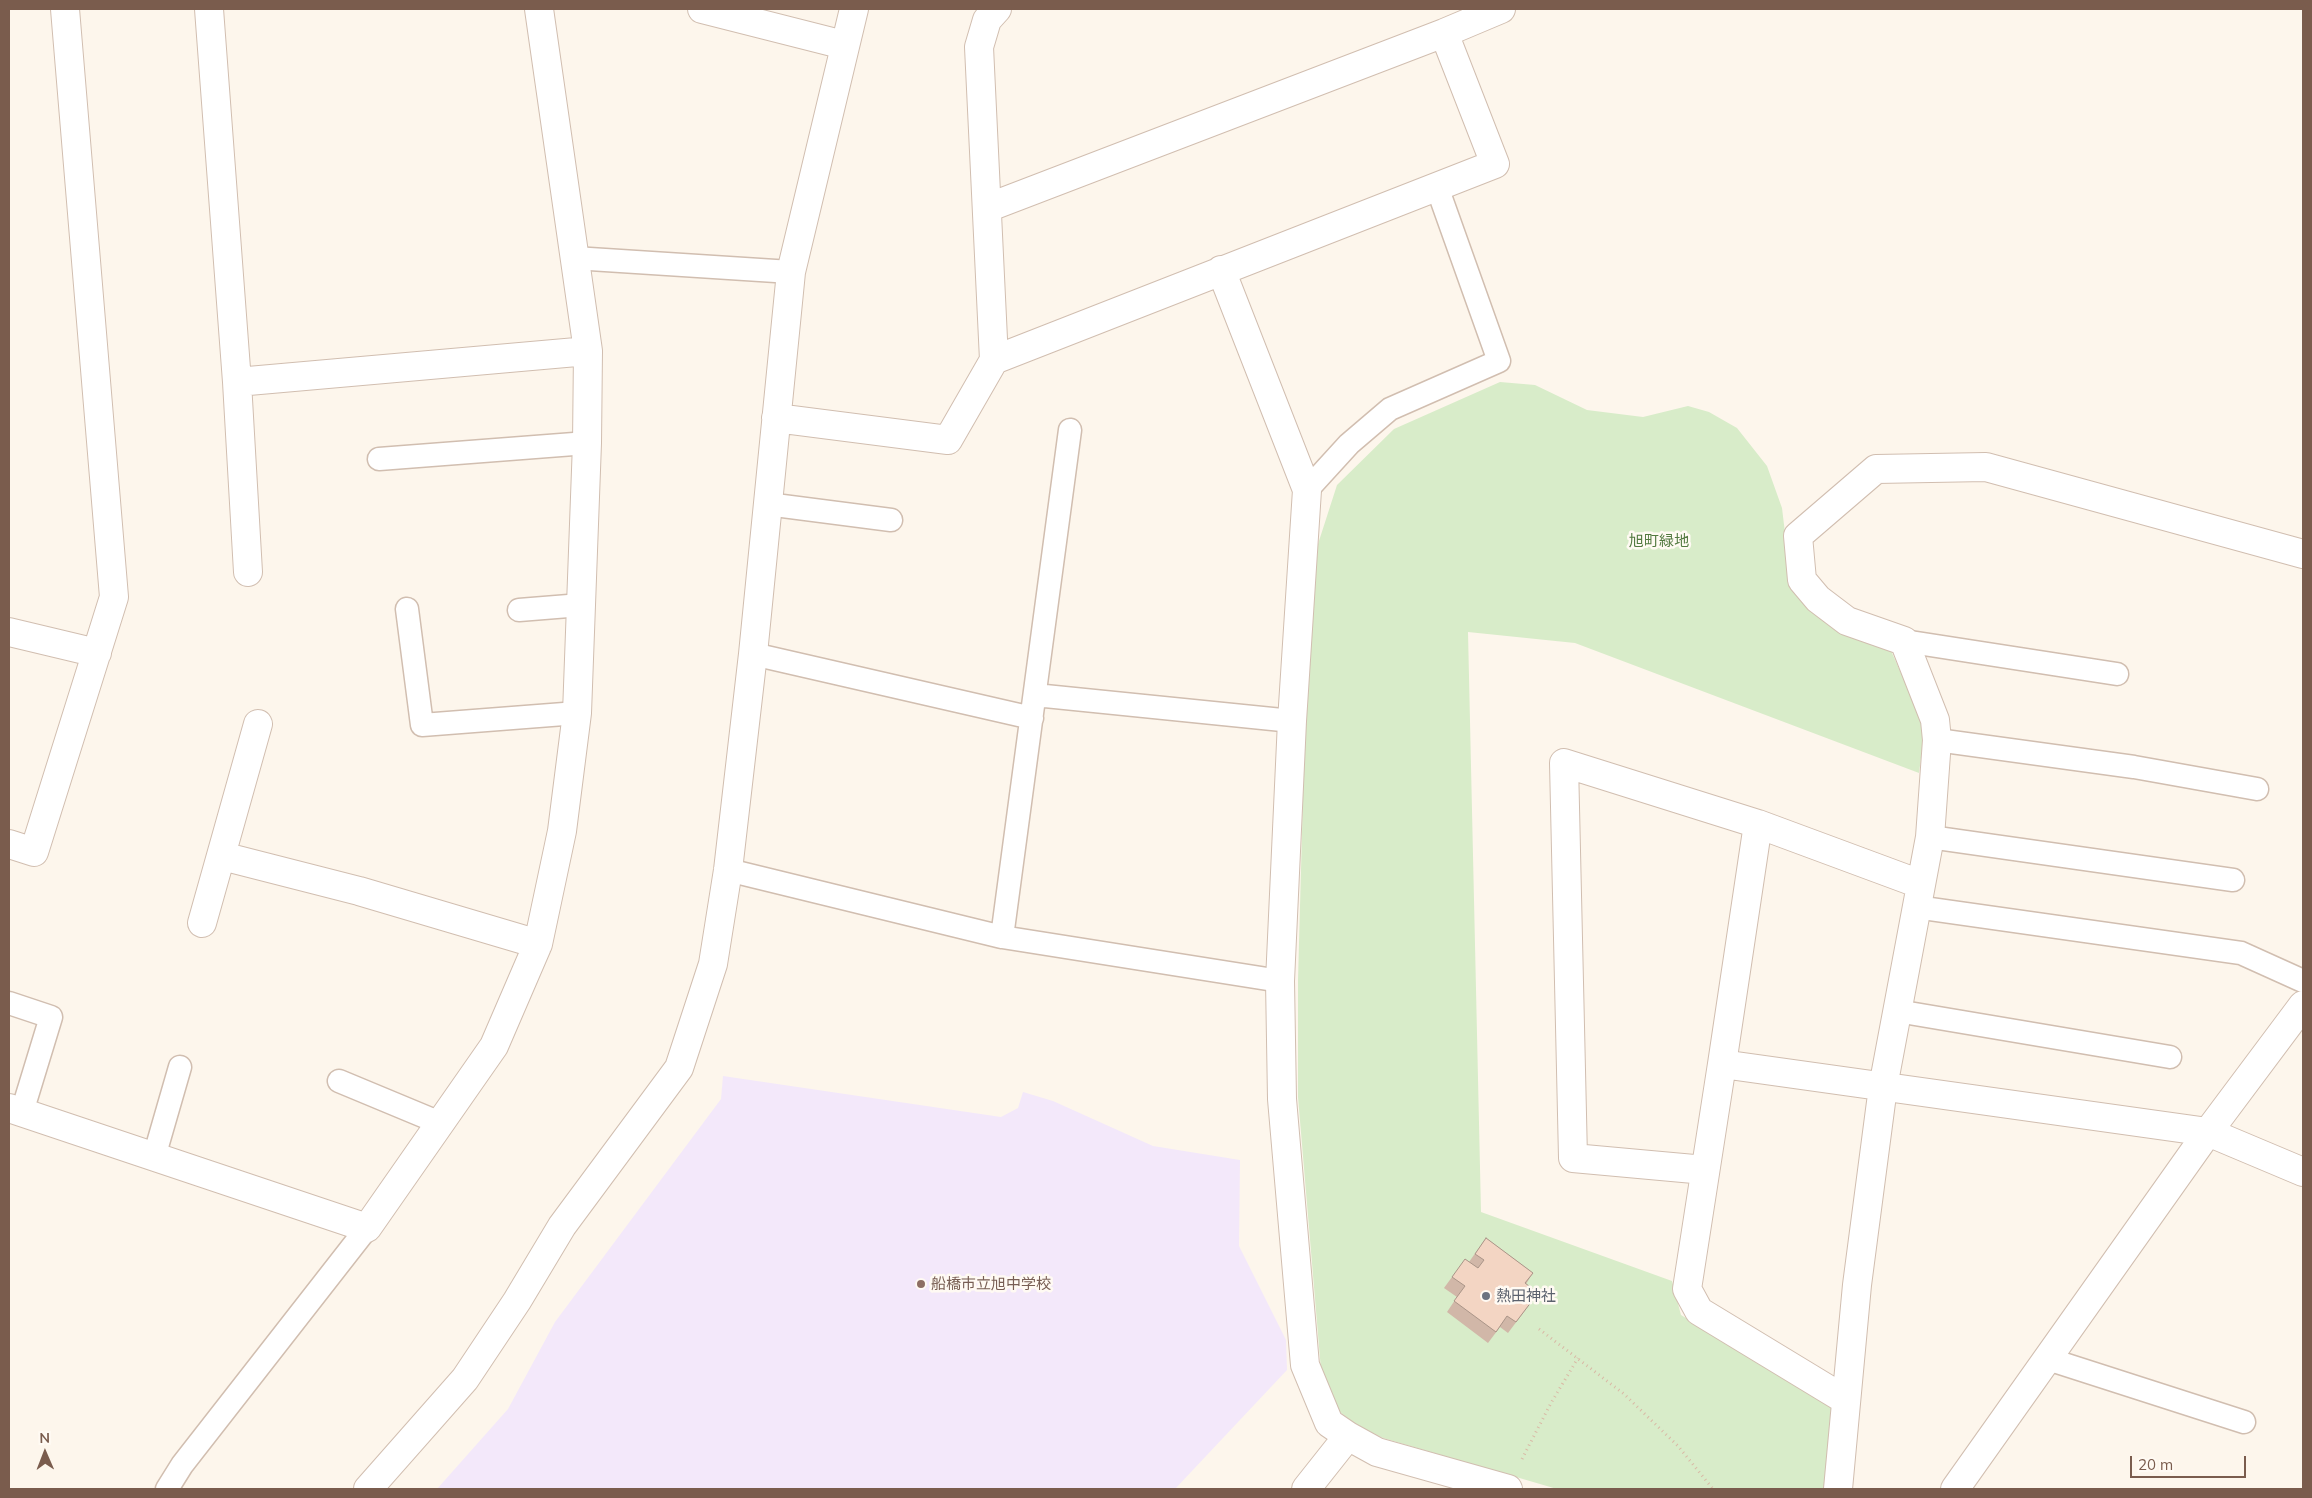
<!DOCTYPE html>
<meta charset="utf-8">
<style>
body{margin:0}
#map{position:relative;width:2312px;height:1498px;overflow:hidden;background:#fdf6ec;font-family:Mulish,sans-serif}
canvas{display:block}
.frame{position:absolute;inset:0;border:10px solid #7a5c4d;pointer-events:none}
.north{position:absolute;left:20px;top:1428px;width:50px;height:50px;-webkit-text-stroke:4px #fffaf3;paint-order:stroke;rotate:359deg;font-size:14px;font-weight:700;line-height:20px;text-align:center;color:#7a5c4d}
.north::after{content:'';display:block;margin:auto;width:18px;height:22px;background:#7a5c4d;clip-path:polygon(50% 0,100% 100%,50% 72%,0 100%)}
.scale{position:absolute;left:2130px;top:1456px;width:116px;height:22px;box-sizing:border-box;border:2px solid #7a5c4d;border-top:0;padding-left:6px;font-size:15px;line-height:18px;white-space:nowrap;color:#7a5c4d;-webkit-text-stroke:4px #fffaf3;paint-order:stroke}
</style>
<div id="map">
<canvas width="2312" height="1498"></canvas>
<div class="frame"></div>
<div class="north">N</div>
<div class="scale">20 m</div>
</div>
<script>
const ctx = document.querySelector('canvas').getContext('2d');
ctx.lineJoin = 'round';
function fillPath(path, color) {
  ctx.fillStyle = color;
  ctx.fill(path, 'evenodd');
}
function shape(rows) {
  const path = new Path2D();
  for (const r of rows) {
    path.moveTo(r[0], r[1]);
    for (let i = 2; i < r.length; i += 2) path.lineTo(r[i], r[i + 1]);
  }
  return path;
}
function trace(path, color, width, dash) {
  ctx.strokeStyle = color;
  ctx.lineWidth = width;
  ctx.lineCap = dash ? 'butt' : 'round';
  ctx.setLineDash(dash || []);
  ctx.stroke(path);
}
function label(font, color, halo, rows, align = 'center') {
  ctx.font = font + ' Mulish,"Noto Sans JP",sans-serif';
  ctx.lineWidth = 5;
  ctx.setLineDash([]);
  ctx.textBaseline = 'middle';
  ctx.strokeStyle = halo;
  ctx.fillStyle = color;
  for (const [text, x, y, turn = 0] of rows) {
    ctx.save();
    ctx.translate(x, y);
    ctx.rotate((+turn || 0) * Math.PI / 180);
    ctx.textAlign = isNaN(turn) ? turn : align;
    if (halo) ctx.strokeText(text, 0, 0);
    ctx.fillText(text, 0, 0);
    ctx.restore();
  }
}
fillPath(shape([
 [723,1076,1001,1117,1018,1108,1023,1092,1053,1101,1153,1146,1240,1160,1239,1246,1286,1340,1287,1370,1175,1489,437,1489,508,1409,555,1322,721,1099]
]), '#f3e8fa');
fillPath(shape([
 [1500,382,1535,385,1587,410,1643,417,1688,406,1709,412,1737,428,1767,466,1782,508,1788,558,1888,644,1922,720,1924,735,1919,773,1575,643,1468,632,1481,1212,1672,1281,1681,1315,1833,1408,1827,1489,1557,1489,1383,1438,1356,1425,1340,1412,1321,1370,1298,1097,1298,980,1305,722,1318,544,1337,485,1394,429]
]), '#d8ecc9');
const service = shape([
 [574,258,791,272],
 [379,459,587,443],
 [1307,490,1349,444,1390,409,1499,361,1437,187],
 [767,504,891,520],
 [407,609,422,725,577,713],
 [519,610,581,605],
 [1904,641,2117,674],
 [753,654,1032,718],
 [1035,695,1292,721],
 [1937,740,2134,767,2257,789],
 [1930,837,2233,880],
 [728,870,1002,937,1280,981],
 [1916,907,2241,953,2303,981],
 [1002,937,1070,430],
 [9,1003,51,1017,22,1112],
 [1897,1011,2170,1057],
 [339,1081,440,1123],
 [154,1157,180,1067],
 [2048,1359,2244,1422],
 [167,1489,182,1465,367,1228]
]);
const minor = shape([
 [209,9,237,382,248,572],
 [702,9,844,45],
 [987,208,1444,33,1501,9],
 [1221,270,1307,490,1292,721,1280,981,1282,1099,1305,1365,1329,1423,1348,1436,1377,1452,1508,1489],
 [994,360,1495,164,1444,33],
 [237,382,588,351],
 [776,418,948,440,994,360,979,47,987,20,997,9],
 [9,632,97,653],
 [1758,824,1920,884],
 [9,844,34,852,114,597,65,9],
 [222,856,359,891,538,944],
 [202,923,258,724],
 [1722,1064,1687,1289,1699,1311,1844,1399],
 [9,1108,367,1228,494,1046,538,944,562,831,577,713,587,443,588,351,539,9],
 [1705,1170,1573,1158,1564,763,1758,824,1722,1064,2208,1132,2303,1172],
 [368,1489,465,1379,517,1301,562,1226,679,1068,713,964,728,870,753,654,791,272,854,9],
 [1306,1489,1348,1436],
 [1838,1489,1857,1285,1883,1087,1930,837,1937,740,1935,720,1904,641,1847,621,1818,599,1802,580,1798,536,1876,469,1986,467,2303,554],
 [1955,1489,2208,1132,2303,1005]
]);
trace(service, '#d1beb0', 25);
trace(minor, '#d1beb0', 30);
trace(shape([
 [1539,1329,1624,1394,1678,1446,1713,1489],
 [1522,1459,1551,1403,1578,1358]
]), '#d9b8a5', 3, [1, 4]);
trace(service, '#fff', 22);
trace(minor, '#fff', 28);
fillPath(shape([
 [1486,1238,1533,1273,1526,1284,1538,1293,1508,1333,1500,1327,1488,1343,1447,1312,1457,1297,1444,1288,1452,1277,1469,1262]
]), '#d1b7a8');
const building = shape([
 [1486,1238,1533,1273,1525,1283,1538,1293,1516,1322,1507,1316,1496,1332,1454,1301,1465,1286,1452,1277,1465,1259,1478,1268,1484,1260,1475,1254,1486,1238]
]);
fillPath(building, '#f3d5c3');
trace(building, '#aa9588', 1);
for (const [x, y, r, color] of [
 [921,1284,5,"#8d6e63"],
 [1486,1296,5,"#6b7280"]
]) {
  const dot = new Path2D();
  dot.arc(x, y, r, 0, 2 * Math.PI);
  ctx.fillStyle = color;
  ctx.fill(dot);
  trace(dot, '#fffaf3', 2);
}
label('15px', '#537a41', '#fffaf3', [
 ["旭町緑地",1659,541]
]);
label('15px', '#785e54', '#fffaf3', [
 ["船橋市立旭中学校",931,1284]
], 'left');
label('15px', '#5b616d', '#fffaf3', [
 ["熱田神社",1496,1296]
], 'left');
</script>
